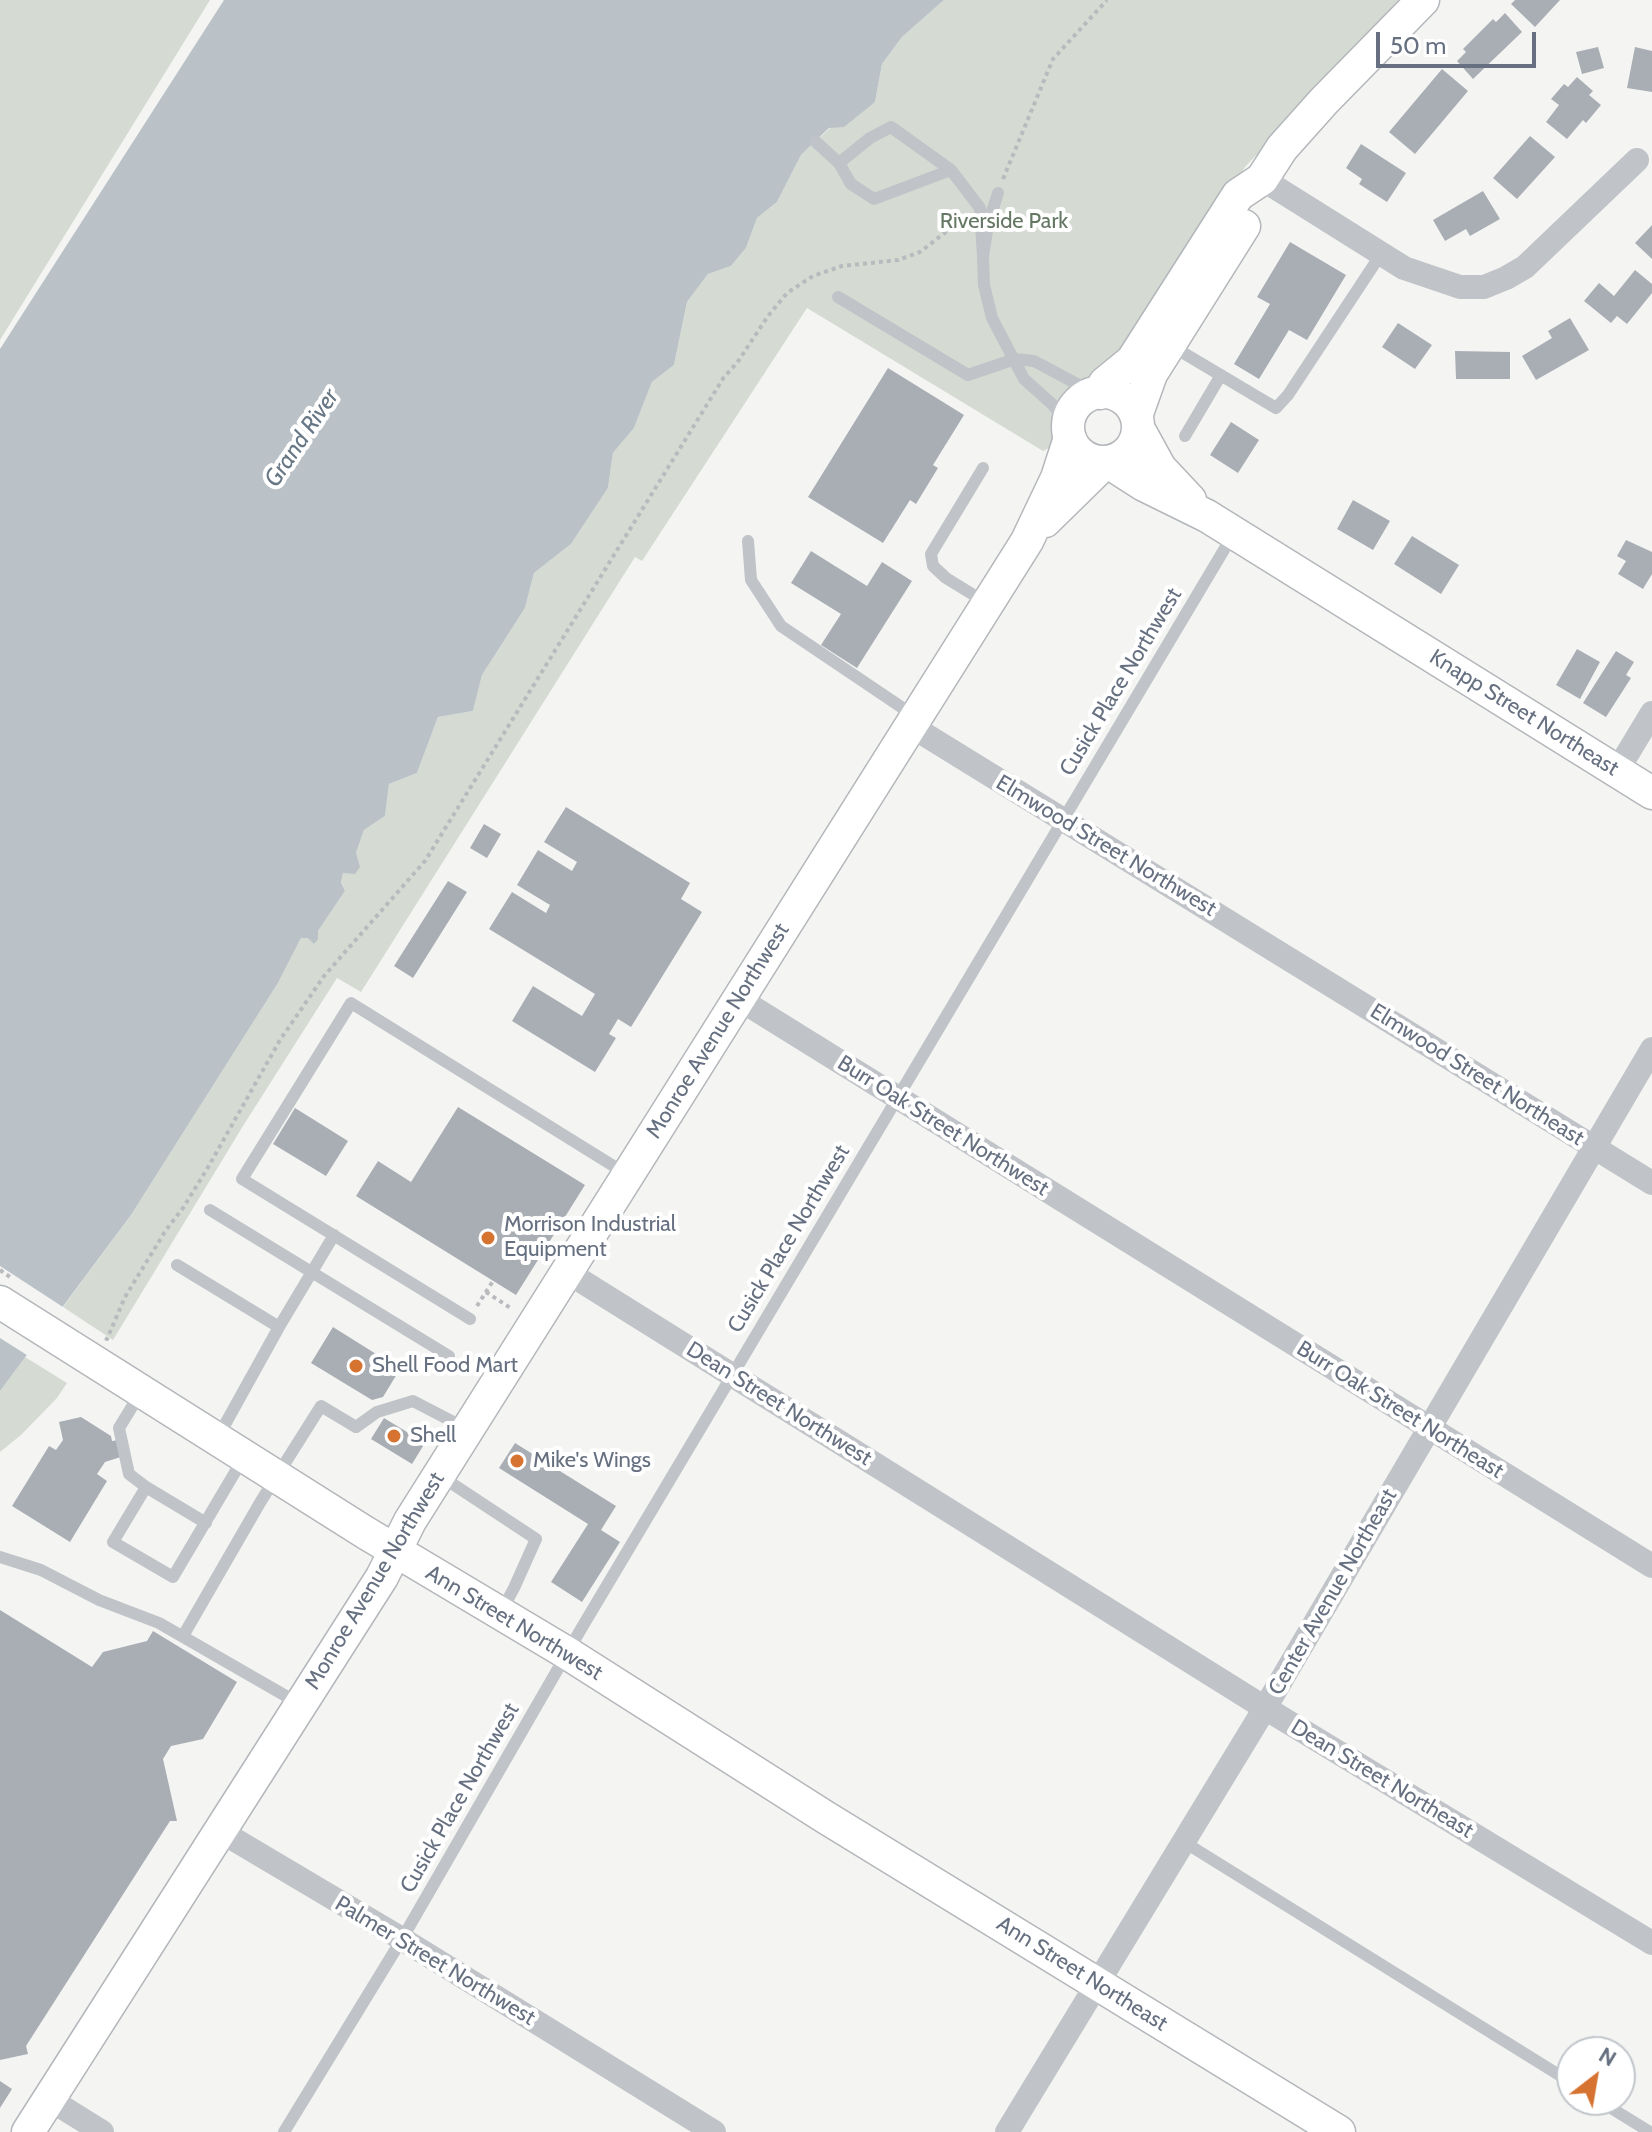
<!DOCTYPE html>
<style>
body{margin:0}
#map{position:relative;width:1652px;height:2132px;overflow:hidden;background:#f4f5f2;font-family:Cabin,sans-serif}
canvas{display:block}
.north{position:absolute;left:1556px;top:2036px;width:80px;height:80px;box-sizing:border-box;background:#fff;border:2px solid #c2c6cc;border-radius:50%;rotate:31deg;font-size:22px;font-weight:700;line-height:32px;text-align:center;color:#667080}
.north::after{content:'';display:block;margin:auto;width:28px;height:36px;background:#d67330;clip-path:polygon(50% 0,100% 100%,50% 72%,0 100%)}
.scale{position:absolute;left:1376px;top:32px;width:160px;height:36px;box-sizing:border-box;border:4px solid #667080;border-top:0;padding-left:10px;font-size:24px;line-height:28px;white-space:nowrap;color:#667080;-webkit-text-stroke:6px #fff;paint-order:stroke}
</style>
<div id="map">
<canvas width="1652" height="2132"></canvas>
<div class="north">N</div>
<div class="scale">50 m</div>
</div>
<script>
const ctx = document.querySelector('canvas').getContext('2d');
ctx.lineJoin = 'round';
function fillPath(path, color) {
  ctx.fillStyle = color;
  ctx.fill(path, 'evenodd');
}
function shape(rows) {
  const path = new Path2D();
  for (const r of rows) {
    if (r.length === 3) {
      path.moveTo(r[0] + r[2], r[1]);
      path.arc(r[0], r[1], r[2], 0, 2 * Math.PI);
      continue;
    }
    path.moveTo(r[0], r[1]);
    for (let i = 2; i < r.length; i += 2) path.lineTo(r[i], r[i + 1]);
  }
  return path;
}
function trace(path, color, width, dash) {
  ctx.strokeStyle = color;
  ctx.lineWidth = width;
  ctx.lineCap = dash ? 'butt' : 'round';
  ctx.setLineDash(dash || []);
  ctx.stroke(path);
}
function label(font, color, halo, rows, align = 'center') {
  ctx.font = font + ' Cabin,sans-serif';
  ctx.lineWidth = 8;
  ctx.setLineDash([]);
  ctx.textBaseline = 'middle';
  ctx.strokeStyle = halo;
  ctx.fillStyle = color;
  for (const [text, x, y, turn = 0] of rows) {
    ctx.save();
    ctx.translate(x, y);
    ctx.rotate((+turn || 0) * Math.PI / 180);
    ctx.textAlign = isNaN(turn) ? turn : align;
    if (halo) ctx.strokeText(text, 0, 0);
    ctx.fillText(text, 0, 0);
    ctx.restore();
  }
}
fillPath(shape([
 [0,0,210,0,0,340],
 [944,0,1405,0,1245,167,1128,352,1097,375,1070,399,1053,446,1043,451,807,308,642,561,635,557,361,992,337,978,243,1126,113,1340,63,1307,131,1215,278,983,301,938,308,938,318,931,345,891,341,881,343,873,356,853,364,830,385,816,389,784,417,773,438,717,473,711,482,675,525,608,534,573,571,544,608,488,613,453,634,428,652,382,674,365,687,302,708,274,731,266,746,248,757,218,777,202,801,155,830,128,875,102,882,64,902,37],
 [25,1357,67,1383,57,1398,21,1435,0,1452,0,1391]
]), '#d5dbd3');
fillPath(shape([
 [224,0,944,0,902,37,882,64,875,102,844,127,829,128,801,155,777,202,757,218,746,248,731,266,708,274,687,302,674,365,652,382,634,428,613,453,608,488,571,544,534,573,525,608,482,675,473,711,438,717,417,773,389,784,385,816,364,830,356,853,360,867,355,874,343,873,341,882,345,891,318,931,318,939,314,944,308,938,301,938,278,983,131,1215,0,1391,0,349]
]), '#bac2c8');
fillPath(shape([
 [0,1266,66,1309,30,1357,0,1338]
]), '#f4f5f2');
fillPath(shape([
 [1515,0,1560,0,1535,27,1511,4],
 [1505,13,1522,32,1473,79,1457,61,1466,52,1463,49,1493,19,1496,22],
 [1598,47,1604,68,1582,74,1576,52],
 [1635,47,1652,51,1652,92,1627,88],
 [1442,69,1468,91,1415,154,1389,132],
 [1577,77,1593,91,1589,95,1601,105,1586,123,1583,120,1567,139,1546,122,1559,105,1551,99,1564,84,1568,87],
 [1530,136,1555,157,1517,199,1493,178],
 [1361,144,1406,173,1387,202,1359,184,1362,179,1346,168],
 [1483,191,1500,219,1470,236,1466,229,1445,241,1433,220],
 [1652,225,1652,259,1635,243],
 [1290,242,1346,275,1307,340,1289,330,1259,379,1234,364,1270,304,1257,297],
 [1635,270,1652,284,1652,293,1627,324,1617,316,1611,323,1584,301,1599,283,1614,296],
 [1570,318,1589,350,1536,380,1522,356,1552,338,1548,331],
 [1398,323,1432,345,1415,369,1382,347],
 [1455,351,1510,352,1510,379,1456,379],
 [888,368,964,415,933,465,938,468,916,504,910,500,883,543,808,497],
 [1231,422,1259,440,1238,473,1210,455],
 [1353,500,1390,521,1373,550,1337,529],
 [1412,536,1459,565,1441,594,1394,564],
 [1626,540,1652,552,1652,574,1643,589,1618,574,1626,561,1617,556],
 [811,551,867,586,882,562,912,581,857,668,821,645,841,614,791,583],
 [1577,649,1600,662,1580,699,1556,685],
 [1616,651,1634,662,1626,675,1631,678,1606,717,1583,703],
 [566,807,690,883,681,899,702,912,631,1027,618,1019,609,1034,616,1038,595,1072,512,1021,533,986,582,1016,595,994,489,929,512,892,546,913,550,905,517,885,538,850,572,871,577,862,544,842],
 [484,824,501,834,487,858,470,848],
 [448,881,467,892,413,978,394,966],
 [458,1107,585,1185,516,1295,356,1196,378,1161,411,1182],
 [295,1108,348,1141,326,1176,273,1144],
 [333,1327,400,1369,383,1397,372,1400,311,1363],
 [81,1417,111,1436,112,1441,126,1439,130,1454,105,1462,97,1474,107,1481,70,1542,12,1506,49,1446,56,1450,63,1440,59,1422],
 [384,1418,425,1443,412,1464,371,1439],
 [515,1443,616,1506,601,1530,620,1542,582,1602,551,1582,588,1524,499,1468],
 [0,1610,92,1667,103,1652,147,1641,153,1631,237,1682,203,1739,171,1746,163,1759,177,1821,170,1821,26,2046,28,2054,0,2060],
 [0,2081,12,2089,0,2108]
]), '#a9aeb5');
const secondary = shape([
 [1103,427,35],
 [1100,393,1105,383,1132,361,1238,195,1262,179,1282,148,1324,101,1423,0],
 [1136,416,1151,374,1244,226],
 [1138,428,1160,468,1190,500],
 [1108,462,1144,485,1207,516,1652,793],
 [1045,521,1096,471,1100,462],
 [0,1302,366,1533,567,1653,825,1817,1339,2132],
 [28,2132,382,1577,410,1521,1005,576,1027,541,1057,478,1070,438]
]);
trace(secondary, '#b3b6bb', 35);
trace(shape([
 [1003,179,1053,59,1107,0],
 [0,1270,10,1277],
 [486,1292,512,1309],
 [477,1306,493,1281],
 [105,1338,107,1339,125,1297,166,1230,183,1208,207,1169,280,1040,324,976,425,861,724,377,737,363,768,316,787,293,813,276,842,266,898,260,920,252,964,218]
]), '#b8babd', 4, [4, 4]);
trace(shape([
 [816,142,839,163],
 [951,170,874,199,851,184,839,163,870,138,891,127,951,170,980,208,983,256],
 [998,193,988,224,983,256,984,285,992,318,1024,379,1052,404,1068,424],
 [838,297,968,375,1015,359,1034,361,1094,393],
 [1170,345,1276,408,1288,395,1381,254],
 [1185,436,1221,375],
 [983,468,931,554,933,566,946,578,985,602],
 [748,541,751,580,781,626,916,717],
 [210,1210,449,1356],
 [177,1265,279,1327],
 [470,1319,242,1179,351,1003,628,1175],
 [141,1392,119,1428,129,1474,146,1487,206,1523],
 [218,1437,279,1327,334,1235],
 [439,1475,536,1539,514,1588,501,1612],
 [146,1487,113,1542,173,1577,244,1457],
 [0,1557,41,1570,99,1600,159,1623,298,1703],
 [183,1636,261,1501,321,1406,356,1427,377,1412,413,1401,465,1428],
 [1184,1842,1572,2083],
 [1598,2100,1650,2132],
 [284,2132,402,1939,581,1629,1234,533]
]), '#c0c3c7', 12);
trace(shape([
 [1262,179,1404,268,1460,287,1484,287,1506,278,1525,267,1637,160],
 [911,726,1652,1183],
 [1617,771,1652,713],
 [739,999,1652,1566],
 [567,1272,1265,1708,1652,1943],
 [220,1831,402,1939,714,2132],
 [49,2099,102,2132],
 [1007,2132,1265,1708,1652,1049]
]), '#c0c3c7', 24);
trace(secondary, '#fff', 32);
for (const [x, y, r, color] of [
 [488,1238,8,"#d67330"],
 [356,1366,8,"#d67330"],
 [394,1436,8,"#d67330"],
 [517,1461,8,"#d67330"]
]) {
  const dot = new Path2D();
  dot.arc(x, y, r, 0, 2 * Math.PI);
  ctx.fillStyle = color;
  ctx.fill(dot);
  trace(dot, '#fff', 3);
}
label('22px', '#657864', '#fff', [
 ["Riverside Park",1004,222]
]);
label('22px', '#667080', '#fff', [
 ["Cusick Place Northwest",1121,682,-59],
 ["Knapp Street Northeast",1524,713,32],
 ["Elmwood Street Northwest",1106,846,31],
 ["Monroe Avenue Northwest",718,1031,-58],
 ["Elmwood Street Northeast",1477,1075,32],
 ["Burr Oak Street Northwest",943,1126,32],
 ["Cusick Place Northwest",789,1239,-59],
 ["Dean Street Northwest",779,1404,32],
 ["Burr Oak Street Northeast",1400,1410,32],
 ["Monroe Avenue Northwest",375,1581,-59],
 ["Center Avenue Northeast",1333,1592,-60],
 ["Ann Street Northwest",514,1623,31],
 ["Dean Street Northeast",1382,1779,31],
 ["Cusick Place Northwest",460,1798,-60],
 ["Palmer Street Northwest",435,1961,31],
 ["Ann Street Northeast",1082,1974,32]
]);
label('22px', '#667080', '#fff', [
 ["Morrison Industrial",504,1225],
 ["Equipment",504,1250],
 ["Shell Food Mart",372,1366],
 ["Shell",410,1436],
 ["Mike's Wings",533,1461]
], 'left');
label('italic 24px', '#677785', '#fff', [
 ["Grand River",302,438,-56]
]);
</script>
